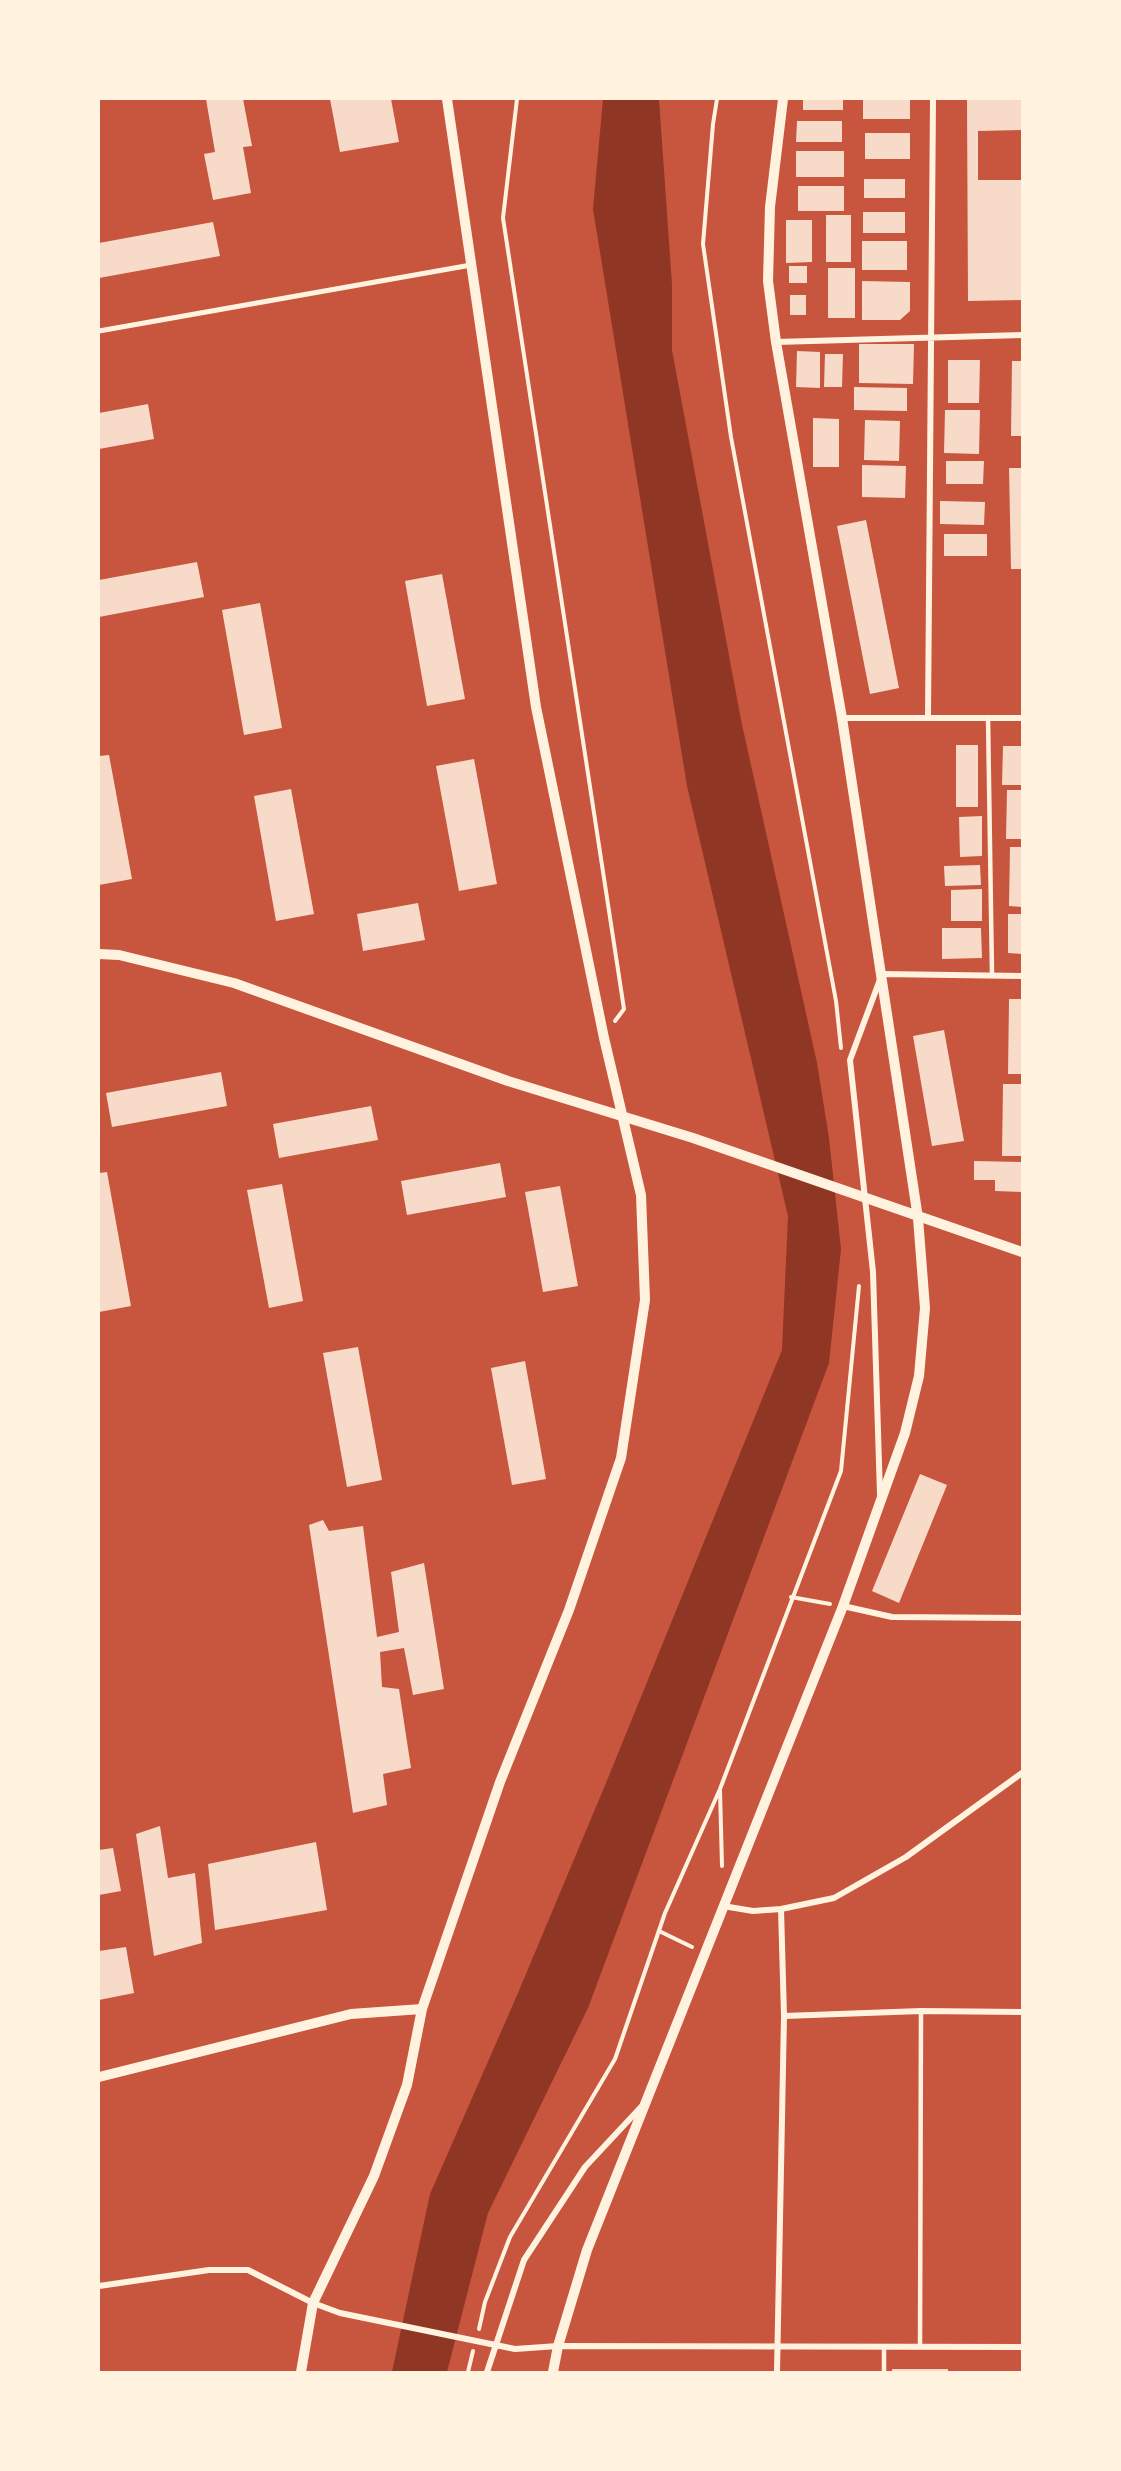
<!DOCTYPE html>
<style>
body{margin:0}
#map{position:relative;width:1121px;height:2471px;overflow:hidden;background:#c8553d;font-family:"Source Sans 3",sans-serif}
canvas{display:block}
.frame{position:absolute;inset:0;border:100px solid #fff3e0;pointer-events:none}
</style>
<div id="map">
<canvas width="1121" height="2471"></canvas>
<div class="frame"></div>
</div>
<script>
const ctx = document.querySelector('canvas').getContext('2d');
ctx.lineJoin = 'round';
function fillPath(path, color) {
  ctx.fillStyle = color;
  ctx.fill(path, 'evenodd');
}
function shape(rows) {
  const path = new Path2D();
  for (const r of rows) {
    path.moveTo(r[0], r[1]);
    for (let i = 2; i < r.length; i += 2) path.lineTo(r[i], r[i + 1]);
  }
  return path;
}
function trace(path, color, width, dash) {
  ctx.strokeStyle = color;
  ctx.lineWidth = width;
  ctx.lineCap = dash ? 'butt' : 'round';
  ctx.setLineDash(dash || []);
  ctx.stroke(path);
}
fillPath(shape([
 [603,99,659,99,672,285,672,350,741,720,817,1063,829,1138,841,1249,829,1363,588,2008,488,2213,447,2372,392,2372,430,2194,518,1993,606,1783,782,1350,788,1216,687,786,593,209]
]), '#8f3625');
fillPath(shape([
 [206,99,243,99,252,146,243,147,251,193,213,200,204,154,215,152],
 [330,99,391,99,399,142,340,152],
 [803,99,843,99,843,110,803,110],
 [863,99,910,99,910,119,863,119],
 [967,99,1022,99,1022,130,978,131,978,180,1022,180,1022,300,968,301],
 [797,121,842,121,842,142,796,142],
 [865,133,910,133,910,159,865,159],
 [796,151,844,151,844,177,796,177],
 [864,179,905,179,905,198,864,198],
 [798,186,844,186,844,211,798,211],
 [863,212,905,212,905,233,863,233],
 [826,215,851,215,851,262,826,262],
 [786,220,812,220,812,262,786,263],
 [213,222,220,256,99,278,99,243],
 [862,241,907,241,907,270,862,270],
 [789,266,807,266,807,283,789,283],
 [828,268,855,268,855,318,828,318],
 [862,281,910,282,910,311,900,320,862,320],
 [790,295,806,295,806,315,790,315],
 [859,344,914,344,913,384,859,383],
 [797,351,820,352,820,388,796,387],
 [825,354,843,354,842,387,824,387],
 [948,360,980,360,979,403,948,403],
 [1012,361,1022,361,1022,436,1011,436],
 [854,387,907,388,907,411,854,410],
 [148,404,154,439,99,449,99,413],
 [945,410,980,410,979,454,944,453],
 [813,418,839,419,839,467,813,467],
 [865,420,900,421,899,461,864,460],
 [946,461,984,461,983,484,946,484],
 [862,465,906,466,905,498,862,497],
 [1009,468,1022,468,1022,569,1011,569],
 [940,501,985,502,984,525,940,524],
 [866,520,899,688,870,694,837,526],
 [944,534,987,534,987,556,944,556],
 [197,562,204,597,99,617,99,580],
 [442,574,465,699,427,706,405,581],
 [260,603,282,728,244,735,222,610],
 [956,745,978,745,978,807,956,807],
 [1003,746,1022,746,1022,785,1002,785],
 [109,755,132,879,99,885,99,756],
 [474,759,497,884,459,891,436,766],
 [291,789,314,914,276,921,254,796],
 [1007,790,1022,790,1022,839,1006,839],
 [982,816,982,856,960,857,959,817],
 [1010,847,1022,847,1022,907,1009,906],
 [980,865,981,885,945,886,944,866],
 [982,889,982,921,951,921,951,890],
 [418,903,425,940,363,951,357,914],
 [1008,914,1022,914,1022,954,1008,953],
 [942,928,981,928,982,958,942,959],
 [1009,999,1022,999,1022,1074,1008,1074],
 [944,1030,964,1141,932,1146,913,1036],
 [221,1072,227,1106,112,1127,106,1093],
 [1003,1084,1022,1084,1022,1156,1002,1156],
 [371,1106,378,1140,279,1158,273,1124],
 [974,1161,1022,1162,1022,1192,995,1191,995,1180,974,1180],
 [500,1163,506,1197,407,1215,401,1181],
 [107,1172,131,1306,99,1312,99,1173],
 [282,1184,303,1301,269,1308,247,1190],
 [560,1186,578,1286,543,1292,525,1192],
 [358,1347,382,1480,347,1487,323,1353],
 [525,1361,546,1479,512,1485,491,1368],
 [920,1474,947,1485,899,1603,872,1591],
 [323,1520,329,1531,363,1526,377,1637,399,1632,391,1572,424,1563,444,1689,413,1695,404,1648,380,1652,382,1687,399,1689,411,1768,383,1774,387,1805,353,1813,309,1525],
 [160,1826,168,1878,195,1873,202,1943,154,1956,136,1834],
 [316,1842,327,1910,215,1930,208,1864],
 [113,1848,121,1891,99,1895,99,1850],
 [126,1947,134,1993,99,2000,99,1951],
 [892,2369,948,2369,948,2372,892,2372]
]), '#f7dbc8');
trace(shape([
 [517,99,503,218,624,1009,615,1021],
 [717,99,713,124,703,244,731,437,836,1001,841,1048],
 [791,1597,830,1604],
 [720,1790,722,1866],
 [659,1931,692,1947],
 [479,2329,485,2302,510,2237,615,2059,665,1913,720,1789,841,1471,859,1286],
 [468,2372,473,2351]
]), '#fff3e0', 4);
trace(shape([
 [988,717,992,975],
 [920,2347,921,2011],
 [884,2348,884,2372]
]), '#fff3e0', 4.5);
trace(shape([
 [99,331,471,265]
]), '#fff3e0', 5);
trace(shape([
 [776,342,1022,335],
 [928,717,933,99],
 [842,718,1022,718],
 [880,1495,873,1272,850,1060,882,974,1022,976],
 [843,1606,892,1617,1022,1618],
 [723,1906,753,1911,781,1909,834,1898,906,1857,1022,1773],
 [784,2016,921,2011,1022,2012],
 [99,2286,209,2270,248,2270,313,2303,340,2313,515,2349,558,2346,1022,2347],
 [487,2372,524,2260,585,2167,641,2107],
 [777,2372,784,2016,781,1909]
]), '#fff3e0', 6);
trace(shape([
 [99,954,119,955,234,983,508,1081,693,1138,1022,1252],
 [99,2077,351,2014,422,2009],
 [301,2372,313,2303,374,2176,407,2085,422,2009,500,1782,569,1610,621,1458,645,1300,641,1195,604,1038,536,707,447,99],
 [553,2372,558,2346,587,2250,843,1606,905,1433,919,1376,925,1308,918,1218,842,718,776,342,768,281,770,207,783,99]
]), '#fff3e0', 10);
</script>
